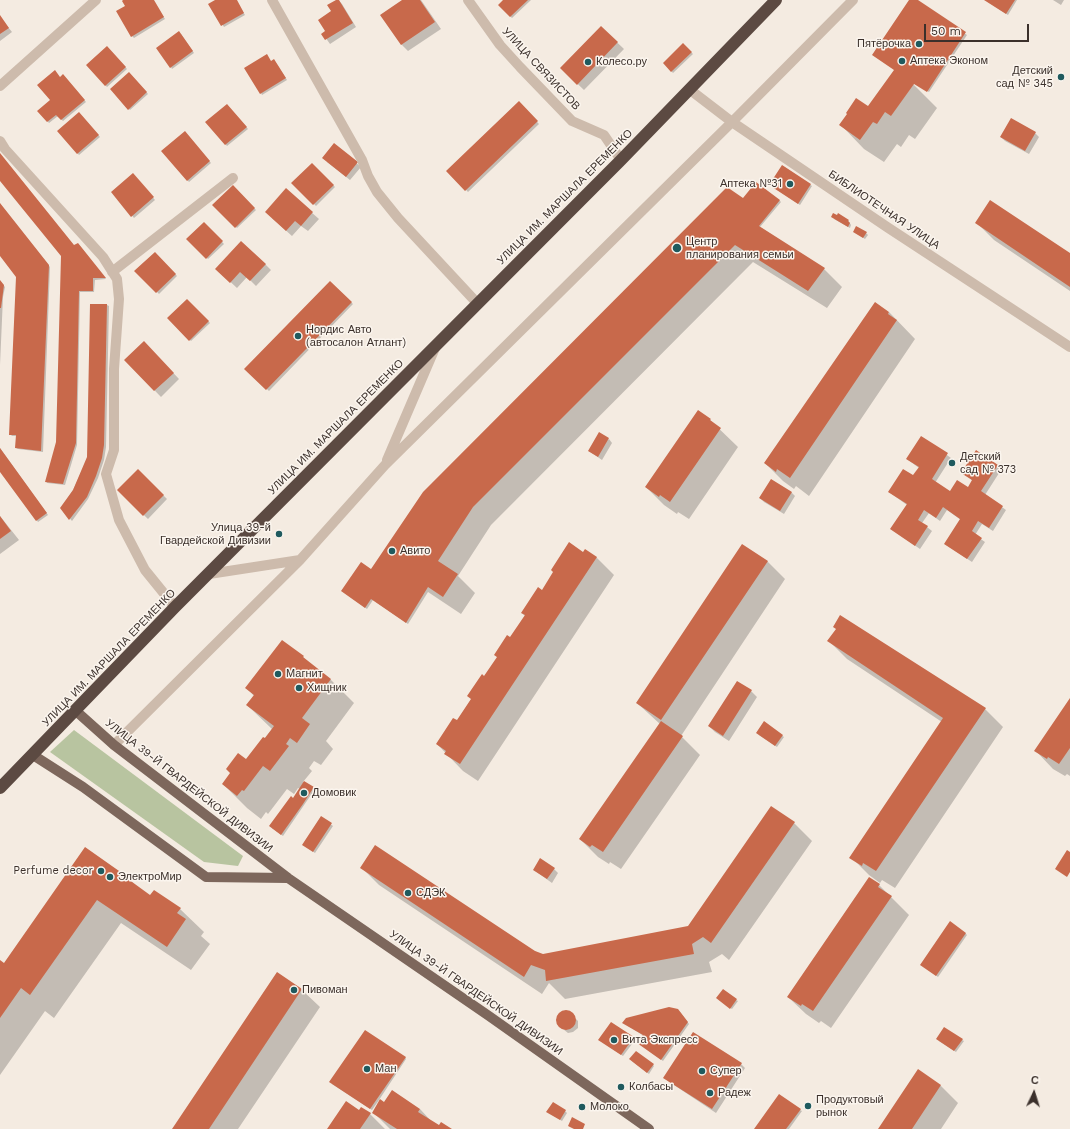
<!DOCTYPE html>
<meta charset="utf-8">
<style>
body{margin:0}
#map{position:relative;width:1070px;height:1129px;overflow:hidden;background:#f4ebe1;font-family:"Work Sans",sans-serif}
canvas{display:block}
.north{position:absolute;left:1014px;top:1073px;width:40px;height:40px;-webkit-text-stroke:3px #fbf5ee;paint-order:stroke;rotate:4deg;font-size:11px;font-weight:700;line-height:16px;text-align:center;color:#3b302b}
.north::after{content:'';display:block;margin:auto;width:14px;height:18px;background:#3b302b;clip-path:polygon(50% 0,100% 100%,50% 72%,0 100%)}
.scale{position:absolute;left:924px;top:24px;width:105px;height:18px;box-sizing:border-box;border:2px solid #3b302b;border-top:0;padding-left:5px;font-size:12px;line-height:14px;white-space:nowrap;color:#3b302b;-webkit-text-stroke:3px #fbf5ee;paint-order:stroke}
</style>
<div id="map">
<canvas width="1070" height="1129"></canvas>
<div class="north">С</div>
<div class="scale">50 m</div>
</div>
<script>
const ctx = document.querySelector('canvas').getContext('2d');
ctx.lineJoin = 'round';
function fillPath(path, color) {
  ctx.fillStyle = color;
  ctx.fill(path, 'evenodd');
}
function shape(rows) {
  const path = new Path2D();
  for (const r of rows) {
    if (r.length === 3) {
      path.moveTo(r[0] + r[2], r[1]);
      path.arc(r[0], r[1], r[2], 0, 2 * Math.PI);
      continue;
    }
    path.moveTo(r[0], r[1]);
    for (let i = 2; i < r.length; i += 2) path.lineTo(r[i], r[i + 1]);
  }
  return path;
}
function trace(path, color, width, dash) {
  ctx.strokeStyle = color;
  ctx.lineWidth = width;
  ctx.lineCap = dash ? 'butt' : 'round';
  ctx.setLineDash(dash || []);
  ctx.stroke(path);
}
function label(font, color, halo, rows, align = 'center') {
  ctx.font = font + ' "Work Sans",sans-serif';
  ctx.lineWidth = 3;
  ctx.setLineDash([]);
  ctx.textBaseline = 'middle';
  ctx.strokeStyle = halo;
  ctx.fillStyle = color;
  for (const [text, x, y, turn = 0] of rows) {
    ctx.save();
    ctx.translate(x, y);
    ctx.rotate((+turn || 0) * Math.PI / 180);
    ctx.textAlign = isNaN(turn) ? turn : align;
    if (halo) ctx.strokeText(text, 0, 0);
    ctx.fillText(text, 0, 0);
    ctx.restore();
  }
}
fillPath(shape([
 [74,730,243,856,238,866,204,862,50,752]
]), '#b8c4a0');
fillPath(shape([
 [125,0,153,0,165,19,134,38,132,36],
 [217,0,236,0,245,15,224,27,210,4],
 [338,0,342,4,356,27,330,44,323,34,327,31,333,12],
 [403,0,421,0,441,29,408,51,402,45,382,15],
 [505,0,531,0,512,18,499,5],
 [910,0,916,0,967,35,929,92,913,82,912,83,937,108,915,139,909,135,901,147,897,144,884,162,864,149,841,125,868,108,895,70],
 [985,0,1017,0,1008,15],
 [1053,0,1064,0,1061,5],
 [0,17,12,32,0,41],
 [601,27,624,49,584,90,561,68],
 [181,34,194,53,172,69,171,67],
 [683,44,693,54,673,73,664,63],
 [107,47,127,69,107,87,87,65],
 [274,60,287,80,262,95,261,93,271,62],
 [129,73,148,94,130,110,111,89],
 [63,75,86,102,63,121,58,116,49,123,39,111,51,100,60,78],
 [519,103,539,124,468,192,448,171],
 [227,105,248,129,227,146,207,122],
 [79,113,100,137,79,155,58,131],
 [185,133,211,163,189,182,163,151],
 [1035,133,1039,137,1029,154,1005,141,1001,137],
 [334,144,361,167,350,180,327,162],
 [0,154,74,246,80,246,106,279,95,280,94,292,80,292,77,445,65,485,47,483,46,481,57,442,62,256,0,179],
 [312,164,335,187,316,206,293,183],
 [783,166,812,186,800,205,772,186],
 [133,174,155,200,134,218,112,192],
 [233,187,256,210,237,228,214,205],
 [286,190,319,219,308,231,301,226,292,236,272,218],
 [743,200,779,200,781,202,760,227,824,269,842,287,827,308,753,262,491,525,458,576,475,593,461,614,428,592,408,624,373,600,367,609,342,591,371,571],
 [0,204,50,267,43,452,18,449,16,448,17,436,12,436,10,434,17,276,0,255],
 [834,219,848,220,851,225,850,228],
 [976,222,1070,254,1070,291,994,240],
 [204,223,224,244,208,259,188,239],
 [856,233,866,233,868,235,865,239],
 [155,253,177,276,159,294,136,271],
 [265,264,271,270,256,286,247,277,237,288,223,275],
 [0,281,5,287,3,297,0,365],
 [330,282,353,304,269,391,246,369],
 [187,300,210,323,191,341,168,318],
 [91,305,107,305,109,306,106,447,104,460,98,478,88,499,72,521,61,508,73,490,88,457],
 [889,312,915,339,809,496,796,486,794,489,783,481,765,463],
 [144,342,179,379,161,397,125,360],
 [710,420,738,447,689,519,678,512,677,514,664,505,646,487],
 [922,437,951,458,935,483,950,492,968,488,973,481,967,476,997,466,1001,470,985,495,1006,510,993,531,982,524,975,535,985,542,972,562,945,544,961,520,947,510,940,521,929,513,922,523,932,531,920,549,891,529,907,505,889,492,914,477,919,468,907,459],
 [609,439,612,443,602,460,589,451],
 [0,448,48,515,38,522,0,470],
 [138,470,167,499,148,519,118,490],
 [791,492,795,496,784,514,764,502,760,498],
 [0,516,19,540,0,554],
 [583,553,596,557,614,575,478,781,463,771,437,744,457,721,498,658,495,655,510,639,525,616,522,613,542,591],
 [767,561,785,579,681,736,700,755,621,869,610,862,609,864,598,857,580,839,660,724,637,703],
 [829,641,985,709,1003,727,895,888,882,880,880,883,869,875,851,857,942,722,847,659],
 [303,657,312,666,331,680,354,703,326,741,333,749,321,765,314,761,309,768,312,771,303,782,315,789,283,836,272,828,300,789,298,788,294,794,287,789,268,814,266,812,261,819,247,808,223,784,247,760,272,729,247,705,254,696,247,688],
 [751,691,757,697,729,741,715,732,709,726],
 [1070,700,1070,776,1067,774,1065,776,1053,769,1036,751],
 [764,723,784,737,777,747,759,735],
 [322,818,333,826,315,853,305,846],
 [794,823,812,841,729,960,722,954,709,962,712,972,565,999,549,983,542,994,379,885,361,867,543,955,688,927],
 [85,849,128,878,137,887,150,896,180,909,204,932,201,936,210,944,191,970,121,923,54,1018,45,1011,0,1075,0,961,5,964],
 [554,869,558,873,552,883,534,870],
 [879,885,909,915,831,1028,821,1021,819,1023,806,1014,788,997],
 [965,933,967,935,938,977,923,966],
 [277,973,302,990,320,1007,238,1129,173,1129],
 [719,1000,736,1000,738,1001,732,1009],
 [564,1011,569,1012,578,1021,578,1028,573,1032,568,1033,558,1025,558,1017],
 [680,1012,689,1024,663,1061,640,1044,644,1036,625,1024],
 [693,1033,741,1064,745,1068,716,1113,668,1081,664,1078],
 [633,1038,635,1040,623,1056,601,1041],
 [962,1040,964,1041,956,1052,939,1041],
 [405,1057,406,1059,379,1100,384,1103,420,1109,432,1122,439,1127,450,1129,390,1129,373,1112,380,1101,379,1100,372,1110,332,1084],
 [632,1061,653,1065,654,1066,649,1074],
 [918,1071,941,1086,958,1103,941,1129,879,1129],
 [800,1110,802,1111,789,1129,755,1129],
 [359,1111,370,1114,385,1129,328,1129],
 [565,1111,567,1113,562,1121,549,1113]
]), '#0003');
fillPath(shape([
 [123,0,154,0,164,17,131,37,116,11,125,6,122,1],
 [215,0,237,0,244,13,221,26,208,4],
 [336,0,339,0,353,23,325,40,321,34,325,31,318,20,331,11,327,5],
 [402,0,420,0,435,22,401,45,380,15],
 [503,0,528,0,510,17,498,5],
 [909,0,918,0,966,32,927,92,914,84,891,116,885,112,877,124,873,122,860,140,839,125,847,114,846,113,856,98,868,106,894,70,872,55],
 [984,0,1015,0,1006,14],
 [0,15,9,28,0,34],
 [601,26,618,42,577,85,560,68],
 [179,31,193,51,170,68,156,48],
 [683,43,692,52,671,72,663,63],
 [107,46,126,67,105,86,86,65],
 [267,54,271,61,274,59,286,78,260,94,244,68],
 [55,70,60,77,63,74,85,100,61,120,56,115,47,122,37,111,50,100,37,85],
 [129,72,147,92,128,110,110,89],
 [519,101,538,121,465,191,446,171],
 [227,104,247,127,225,145,205,122],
 [79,112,99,135,77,154,57,131],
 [1011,118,1036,132,1025,151,1000,137],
 [185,131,210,161,187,181,161,151],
 [334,143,358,162,346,177,322,158],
 [0,153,74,245,78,243,106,278,93,278,93,291,79,291,76,443,63,484,45,482,56,442,61,256,0,181],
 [312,163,334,185,313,205,291,183],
 [782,165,811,184,798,204,769,185],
 [133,173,154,197,131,217,111,192],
 [756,182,780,200,759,226,825,268,808,291,735,245,473,507,438,561,458,574,443,597,428,587,406,623,371,599,365,608,341,591,361,562,371,569,423,492,727,187,743,198],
 [233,185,255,208,235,228,212,205],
 [286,188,313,212,301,226,295,221,286,231,265,212],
 [990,200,1070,253,1070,287,975,223],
 [0,203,49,265,41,451,15,448,16,435,9,435,16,277,0,256],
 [833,213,837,215,838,213,849,220,848,221,850,223,848,227,831,217],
 [204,222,223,241,206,259,186,239],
 [856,226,867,232,863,238,853,232],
 [241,241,266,264,250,281,240,272,230,283,215,269],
 [155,252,176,274,156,293,134,271],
 [0,280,4,285,1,308,0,308],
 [330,281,352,302,266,390,244,369],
 [187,299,209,321,189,341,167,318],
 [875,302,889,312,888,314,897,320,790,478,777,469,776,472,764,463],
 [90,304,107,304,104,445,102,458,96,476,87,497,69,520,60,508,73,490,87,457],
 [144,341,174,373,154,391,124,360],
 [698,410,711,419,710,420,721,428,670,502,660,495,659,497,645,487],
 [599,432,609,438,598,457,588,451],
 [921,436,948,453,932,479,950,491,957,480,968,487,972,480,961,473,976,450,998,465,981,491,1003,506,989,528,978,521,972,531,982,538,967,559,944,544,960,519,943,507,936,518,924,510,918,520,928,526,915,546,890,529,907,504,888,492,903,469,913,475,919,467,906,459],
 [0,448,47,513,36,521,0,472],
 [138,469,164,495,143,516,117,490],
 [771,479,792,492,780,511,759,498],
 [0,516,11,531,0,539],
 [569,542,583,552,585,549,597,557,460,764,444,754,446,751,436,744,453,718,457,720,471,699,467,696,482,674,484,676,497,657,494,655,507,635,510,637,525,615,521,613,538,587,542,590,553,572,551,570],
 [742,544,768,561,661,720,636,703],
 [840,615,986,708,876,871,863,863,862,866,849,858,943,718,827,641,836,629,833,627],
 [282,640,304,656,303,657,331,679,302,718,310,724,297,743,290,738,286,744,289,746,270,771,263,766,244,791,242,790,237,796,222,784,230,773,226,769,238,753,246,759,263,737,265,738,274,726,246,705,254,695,245,688],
 [737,681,752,690,723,736,708,726],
 [1070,698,1070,748,1059,764,1048,757,1047,759,1034,751],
 [661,721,683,736,603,852,592,845,590,847,579,839],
 [764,721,783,735,775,746,756,733],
 [304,781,314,787,303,804,281,835,269,826,291,796,293,798],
 [771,806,795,822,711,943,703,937,692,944,694,954,546,981,545,970,531,965,524,977,360,868,375,845,535,951,543,954,688,926],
 [321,816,332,823,313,852,302,845],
 [85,847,129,878,128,879,150,895,154,890,181,908,177,913,186,919,167,947,97,900,30,995,21,988,0,1018,0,960,4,963],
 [1067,850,1070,852,1070,872,1067,877,1055,869],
 [540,858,555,868,547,879,533,870],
 [869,877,880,884,878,887,892,896,813,1011,802,1004,801,1006,787,997],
 [950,921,966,933,936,976,920,965],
 [277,972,302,989,209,1129,172,1129],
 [723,989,737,999,730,1009,716,998],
 [669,1007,678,1009,688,1022,661,1060,637,1043,643,1035,622,1023,626,1018],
 [566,1020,10],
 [611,1022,634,1037,621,1055,598,1040],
 [944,1027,963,1039,954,1051,936,1039],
 [365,1030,406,1057,370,1109,329,1082],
 [693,1032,742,1063,712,1109,663,1078],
 [636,1051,654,1064,647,1073,629,1059],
 [918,1069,941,1085,912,1129,878,1129],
 [392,1090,420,1109,418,1112,439,1125,441,1122,452,1129,397,1129,372,1113,380,1099,384,1102],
 [779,1094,801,1109,786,1129,754,1129],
 [346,1101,359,1110,361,1107,371,1113,360,1129,327,1129],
 [553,1102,566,1110,560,1120,546,1112],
 [572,1117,585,1124,583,1129,574,1129,568,1126]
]), '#c8694b');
trace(shape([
 [272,0,362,160,368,176,377,192,398,218,477,303],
 [468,0,500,45,520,67,572,121,604,135,621,160],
 [0,86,96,0],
 [689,89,732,122,887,227,1070,347],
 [0,141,5,149,103,257,117,279,119,299,114,369,114,450,106,474,119,520,145,570,175,607],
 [112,272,233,178],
 [387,460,435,348],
 [209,574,300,560],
 [114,745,300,560,385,465,732,122,853,0]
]), '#cdbbac', 10);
trace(shape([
 [76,711,114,745,288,878,489,1016,649,1129],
 [33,755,83,787,206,877,288,878]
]), '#7d675c', 10);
trace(shape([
 [0,788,175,607,621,160,776,0]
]), '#5c4a42', 12);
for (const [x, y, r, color] of [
 [919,44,4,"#1f5a5e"],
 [902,61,4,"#1f5a5e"],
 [588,62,4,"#1f5a5e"],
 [1061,77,4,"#1f5a5e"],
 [790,184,4,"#1f5a5e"],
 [677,248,5,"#1f5a5e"],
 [298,336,4,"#1f5a5e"],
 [952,463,4,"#1f5a5e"],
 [279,534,4,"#1f5a5e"],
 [392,551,4,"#1f5a5e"],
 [278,674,4,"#1f5a5e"],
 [299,688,4,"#1f5a5e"],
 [304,793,4,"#1f5a5e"],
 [101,871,4,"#1f5a5e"],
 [110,877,4,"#1f5a5e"],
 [408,893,4,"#1f5a5e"],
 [294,990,4,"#1f5a5e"],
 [614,1040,4,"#1f5a5e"],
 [367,1069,4,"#1f5a5e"],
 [702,1071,4,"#1f5a5e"],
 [621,1087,4,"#1f5a5e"],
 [710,1093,4,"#1f5a5e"],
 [808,1106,4,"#1f5a5e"],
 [582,1107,4,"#1f5a5e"]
]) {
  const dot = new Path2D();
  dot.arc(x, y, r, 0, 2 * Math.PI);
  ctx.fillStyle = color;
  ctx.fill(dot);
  trace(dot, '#fbf5ee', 1.5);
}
label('11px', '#3b302b', '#fbf5ee', [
 ["Пятёрочка",911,44,"right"],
 ["Аптека Эконом",910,61],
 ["Колесо.ру",596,62],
 ["Детский",1053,71,"right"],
 ["сад № 345",1053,84,"right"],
 ["Аптека №31",782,184,"right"],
 ["Центр",686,242],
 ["планирования семьи",686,255],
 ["Нордис Авто",306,330],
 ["(автосалон Атлант)",306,343],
 ["Детский",960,457],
 ["сад № 373",960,470],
 ["Улица 39-й",271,528,"right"],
 ["Гвардейской Дивизии",271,541,"right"],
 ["Авито",400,551],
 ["Магнит",286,674],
 ["Хищник",307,688],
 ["Домовик",312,793],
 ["Perfume decor",93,871,"right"],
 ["ЭлектроМир",118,877],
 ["СДЭК",416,893],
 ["Пивоман",302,990],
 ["Вита Экспресс",622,1040],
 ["Ман",375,1069],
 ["Супер",710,1071],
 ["Колбасы",629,1087],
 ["Радеж",718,1093],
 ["Продуктовый",816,1100],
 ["рынок",816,1113],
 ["Молоко",590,1107]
], 'left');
label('11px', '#3b302b', '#fbf5ee', [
 ["УЛИЦА СВЯЗИСТОВ",541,69,47],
 ["УЛИЦА ИМ. МАРШАЛА ЕРЕМЕНКО",565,197,-45],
 ["БИБЛИОТЕЧНАЯ УЛИЦА",884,210,34],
 ["УЛИЦА ИМ. МАРШАЛА ЕРЕМЕНКО",336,427,-45],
 ["УЛИЦА ИМ. МАРШАЛА ЕРЕМЕНКО",109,658,-46],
 ["УЛИЦА 39-Й ГВАРДЕЙСКОЙ ДИВИЗИИ",189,786,38],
 ["УЛИЦА 39-Й ГВАРДЕЙСКОЙ ДИВИЗИИ",476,993,35]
]);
</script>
